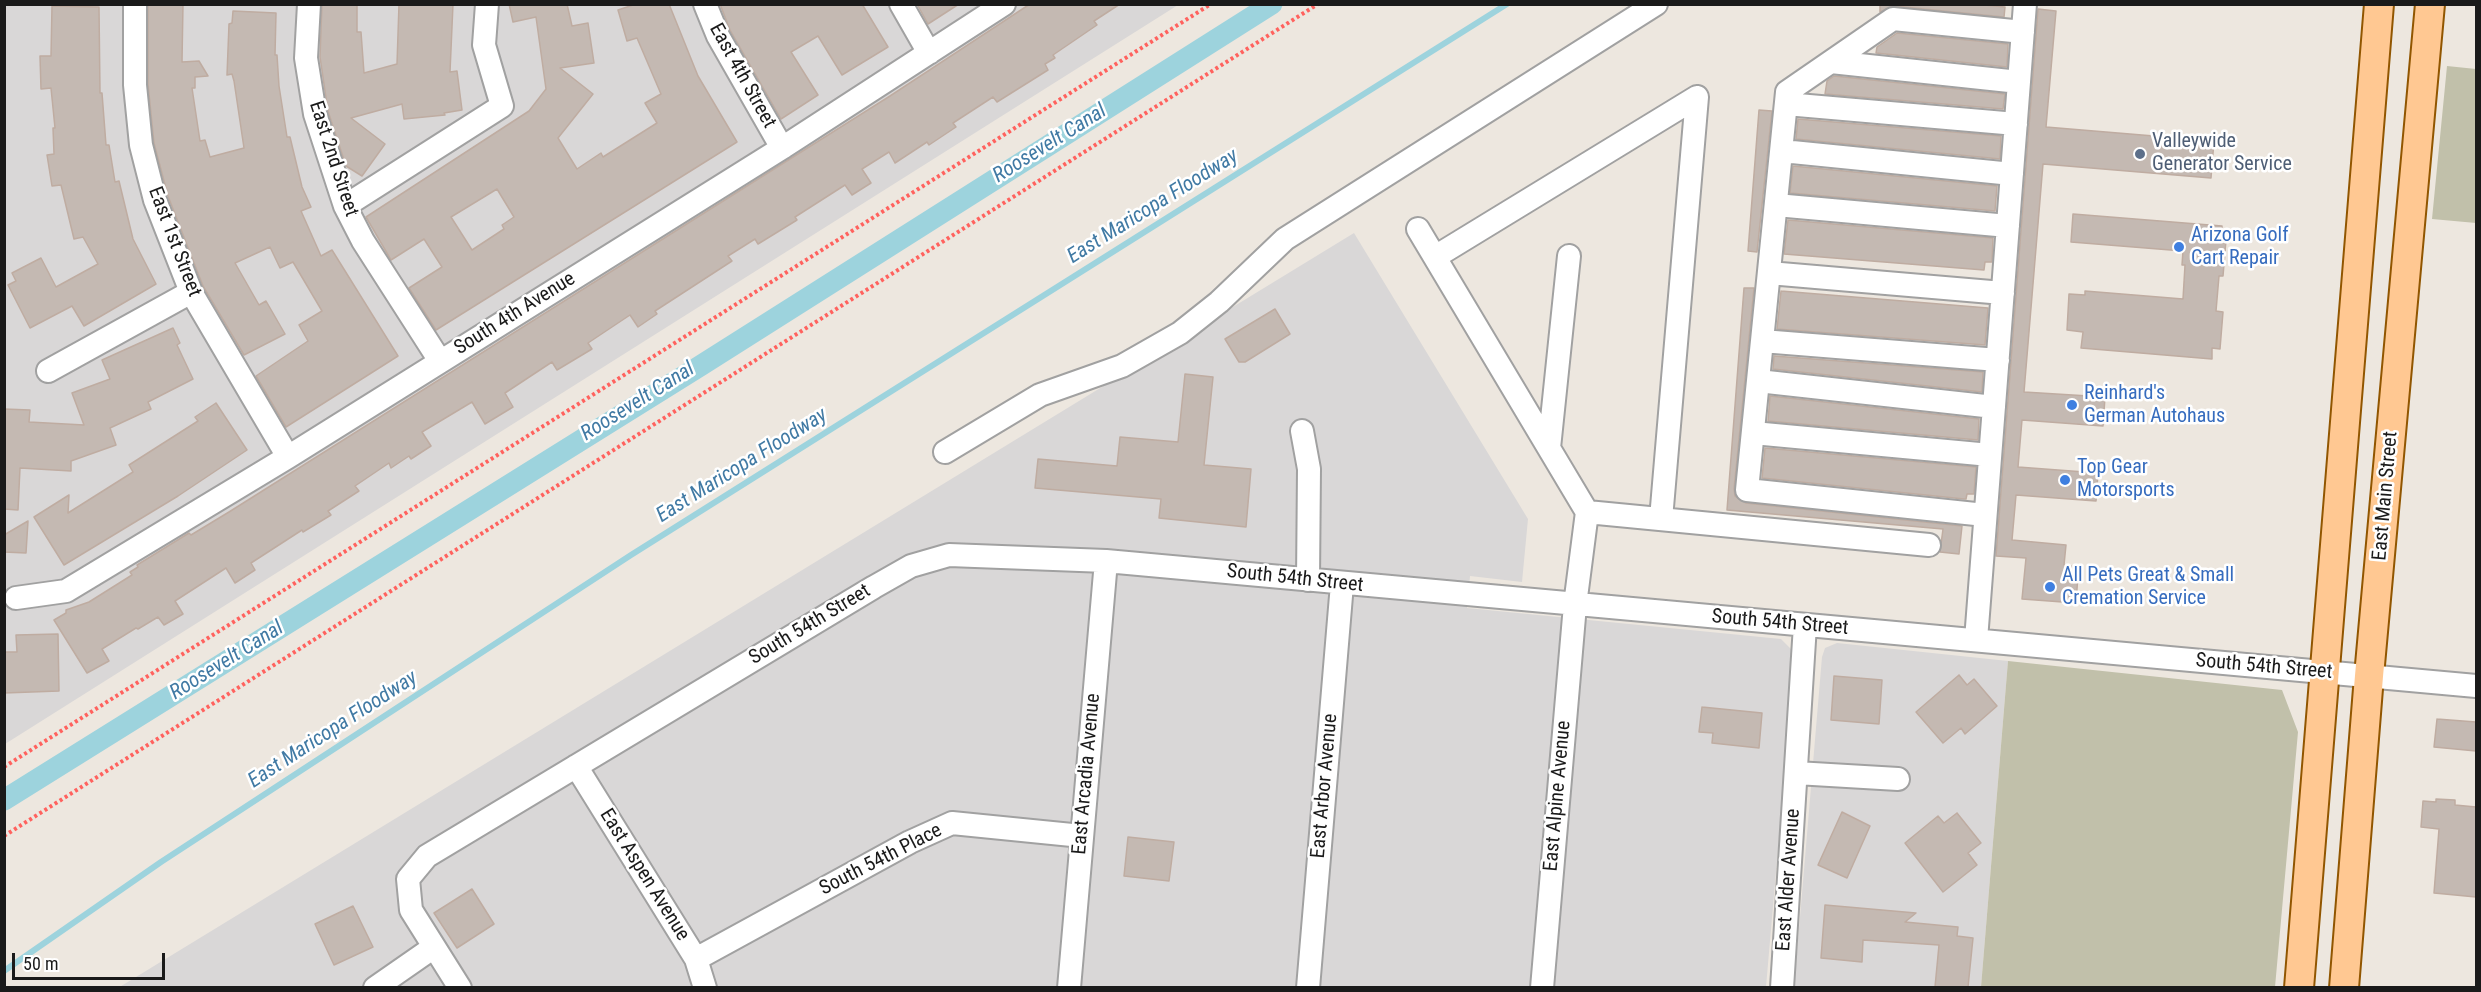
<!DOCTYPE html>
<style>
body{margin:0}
#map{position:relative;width:2481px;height:992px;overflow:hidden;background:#ede7df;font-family:"Roboto Condensed",sans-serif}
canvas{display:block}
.frame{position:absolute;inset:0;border:6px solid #1a1a1a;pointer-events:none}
.scale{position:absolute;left:12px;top:953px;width:153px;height:27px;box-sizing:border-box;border:3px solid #1a1a1a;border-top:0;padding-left:8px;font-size:18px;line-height:21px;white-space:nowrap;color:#1a1a1a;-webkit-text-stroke:4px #fff;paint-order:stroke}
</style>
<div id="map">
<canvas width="2481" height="992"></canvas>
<div class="frame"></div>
<div class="scale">50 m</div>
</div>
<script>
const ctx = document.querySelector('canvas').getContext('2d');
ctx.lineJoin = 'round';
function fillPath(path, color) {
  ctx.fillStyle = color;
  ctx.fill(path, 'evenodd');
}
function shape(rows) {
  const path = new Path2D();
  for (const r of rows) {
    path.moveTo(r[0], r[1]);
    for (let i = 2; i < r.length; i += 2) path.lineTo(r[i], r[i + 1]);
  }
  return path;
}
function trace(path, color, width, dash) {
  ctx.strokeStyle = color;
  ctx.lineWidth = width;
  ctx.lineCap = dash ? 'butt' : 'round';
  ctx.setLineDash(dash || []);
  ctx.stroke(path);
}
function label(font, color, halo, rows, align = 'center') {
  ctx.font = font + ' "Roboto Condensed",sans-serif';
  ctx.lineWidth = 5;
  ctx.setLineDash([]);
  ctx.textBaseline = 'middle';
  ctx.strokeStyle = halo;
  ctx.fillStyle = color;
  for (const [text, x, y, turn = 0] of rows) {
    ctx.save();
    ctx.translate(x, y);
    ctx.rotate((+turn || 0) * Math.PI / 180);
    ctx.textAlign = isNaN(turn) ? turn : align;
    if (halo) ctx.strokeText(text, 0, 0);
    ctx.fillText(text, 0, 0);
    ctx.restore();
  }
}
fillPath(shape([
 [5,5,1178,5,5,744],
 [1354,233,1528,519,1522,582,1470,576,1467,608,1781,639,1792,650,1794,664,1766,987,118,988],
 [1837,643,2008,661,1981,987,1794,988,1822,657,1825,648]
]), '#d9d7d7');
fillPath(shape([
 [2447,66,2476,69,2476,223,2432,219],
 [2008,661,2282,690,2298,732,2275,987,1981,987]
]), '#c1c0aa');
trace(shape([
 [4,971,161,862,631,555,1507,4]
]), '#9dd3dd', 6);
trace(shape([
 [4,800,700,366,1272,4]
]), '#9dd3dd', 21);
const building = shape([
 [148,4,183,4,182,62,199,61,208,76,195,77,195,88,192,88,200,141,205,140,210,157,244,148,234,81,232,74,227,75,229,24,232,23,233,11,276,13,275,55,277,55,279,86,287,137,290,137,302,187,311,207,301,211,321,256,332,250,398,356,286,427,256,376,308,341,299,325,322,311,293,262,280,268,270,247,235,263,259,305,266,301,285,334,244,355,203,286,168,196,154,143,148,84,148,4],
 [322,4,357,4,357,32,361,32,364,73,397,64,399,4,453,4,450,72,457,71,462,110,444,113,445,115,404,119,402,104,351,118,385,144,362,176,346,166,328,111,320,57,322,4],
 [509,4,567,4,572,26,588,23,594,63,560,68,593,94,558,138,577,169,601,153,603,157,657,123,645,103,661,94,637,38,627,41,618,10,636,4,669,4,698,76,737,142,436,330,409,288,442,267,424,239,391,260,366,217,529,111,546,89,536,17,513,22,509,4],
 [497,189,514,217,502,225,504,229,472,250,451,217,497,189],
 [720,4,862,4,888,47,842,75,818,36,791,52,818,95,781,119,730,30,720,4],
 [917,4,959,4,928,24,917,4],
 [1030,4,1120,4,1094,21,1097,25,1053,55,1055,58,1045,64,1048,70,997,102,993,97,953,123,956,127,929,145,927,142,895,163,889,152,862,169,871,183,852,195,845,185,795,217,797,220,758,244,755,239,728,256,732,261,655,311,657,314,638,327,630,315,588,343,592,349,557,370,552,362,505,393,513,407,485,424,472,402,422,432,431,446,411,459,409,456,391,468,389,463,355,486,359,491,328,511,331,515,303,532,302,530,251,563,255,570,235,583,226,568,175,601,183,614,164,625,158,617,138,629,136,628,102,649,109,661,87,673,54,620,66,613,66,610,89,602,132,575,130,572,138,567,137,565,189,533,191,535,229,512,890,96,1030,4],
 [1880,4,1974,4,2005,7,2004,17,1894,6,1880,12,1880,4],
 [52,6,99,7,100,93,102,93,106,145,109,145,115,182,119,181,133,239,156,284,84,326,72,306,30,328,8,285,16,281,12,273,41,258,56,287,98,264,83,237,74,239,61,185,52,186,47,155,54,154,53,128,55,128,51,88,41,89,40,56,51,56,52,6],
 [2038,9,2056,11,2046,127,2214,141,2211,178,2043,164,2024,392,2105,397,2103,426,2022,420,2018,467,2098,473,2096,501,2016,495,2012,540,2066,545,2064,565,2071,566,2070,575,2078,575,2076,603,2022,599,2026,558,1996,556,2038,9],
 [1897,33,2008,44,2007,67,1876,53,1877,47,1897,33],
 [1834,76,2005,94,2003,109,1825,94,1827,81,1834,76],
 [1759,110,1772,111,1757,252,1748,251,1759,110],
 [1798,119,2001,136,2000,159,1796,139,1798,119],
 [1793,166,1997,186,1995,211,1790,193,1793,166],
 [2073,214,2222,226,2222,232,2224,232,2224,240,2226,240,2223,276,2219,276,2216,311,2223,312,2220,349,2212,348,2212,359,2081,348,2083,332,2067,330,2069,294,2085,295,2085,291,2183,299,2185,265,2182,265,2183,251,2071,242,2073,214],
 [1788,220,1993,238,1992,262,1985,262,1984,270,1784,254,1788,220],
 [1744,288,1754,288,1734,489,1735,496,1746,503,1962,526,1959,554,1940,552,1943,529,1727,510,1744,288],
 [1781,291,1988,308,1985,345,1777,329,1781,291],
 [1275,309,1290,334,1245,362,1239,362,1225,339,1275,309],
 [173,328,180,343,177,345,193,379,148,402,151,409,110,428,116,445,71,461,71,471,20,468,18,510,4,509,4,409,30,410,29,422,84,425,72,393,110,379,102,360,173,328],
 [1774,356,1983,372,1982,392,1773,369,1774,356],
 [1185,374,1213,377,1204,465,1251,469,1246,527,1159,518,1161,499,1035,488,1038,459,1117,466,1120,437,1178,442,1185,374],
 [1770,396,1979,419,1978,440,1768,421,1770,396],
 [216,403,247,450,178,496,64,565,34,517,69,495,68,513,133,472,129,465,198,421,195,417,216,403],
 [1765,448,1976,467,1974,494,1967,494,1966,499,1964,499,1762,478,1765,448],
 [28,521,26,553,4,552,4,535,28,521],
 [58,634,59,691,4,693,4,652,17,652,16,635,58,634],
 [1959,675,1967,685,1974,679,1997,706,1965,734,1961,728,1943,743,1916,712,1959,675],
 [1834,676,1882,680,1879,724,1831,720,1834,676],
 [1702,707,1762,713,1759,748,1712,743,1713,733,1699,732,1702,707],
 [2437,719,2476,722,2476,751,2434,747,2437,719],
 [2436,799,2455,800,2455,805,2476,807,2476,897,2434,893,2439,829,2421,827,2423,801,2436,802,2436,799],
 [1842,812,1870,826,1847,878,1818,865,1842,812],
 [1957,813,1981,843,1968,853,1977,865,1943,892,1905,843,1938,816,1944,823,1957,813],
 [1128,837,1174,842,1169,881,1124,876,1128,837],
 [472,889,494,924,457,948,434,913,472,889],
 [1825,905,1916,913,1905,922,1958,927,1957,936,1973,938,1968,987,1935,987,1939,945,1863,940,1862,962,1821,958,1825,905],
 [353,906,373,947,334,965,315,924,353,906]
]);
fillPath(building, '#c4b9b2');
trace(building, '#bfaca1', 1.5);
const minor = shape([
 [135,4,135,85,141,145,155,200,191,292,288,457],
 [309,4,306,58,315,114,345,206,363,241,440,361],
 [705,4,718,36,782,148],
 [901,4,929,53],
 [1831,62,2019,82],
 [1786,104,2016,124],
 [1782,151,2012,174],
 [1776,205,2008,226],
 [345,206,502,106,484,45,487,4],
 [1418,229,1587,512,1575,605,1542,988],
 [1435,257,1697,97],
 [1769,273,2003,293],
 [1762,341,1998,360],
 [48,371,191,292],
 [1758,381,1994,407],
 [1302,431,1309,469,1308,580],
 [1753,433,1990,455],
 [1549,448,1569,256],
 [945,452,1040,395,1122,366,1180,333,1219,302,1285,239,1656,4],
 [1587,512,1929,545],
 [1985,515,1747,490,1787,92,1893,19,2023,32],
 [1661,519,1697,97],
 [16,598,66,591,288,457,782,148,1004,4],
 [1976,640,2025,4],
 [576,766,696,959,705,988],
 [1796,773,1898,779],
 [696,959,910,842,952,823,1082,836],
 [375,988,434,947],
 [460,988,411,910,408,879,427,856,874,587,911,566,949,555,1106,561,2476,686],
 [1069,988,1106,561],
 [1308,988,1342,584],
 [1782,988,1805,625]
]);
const major = shape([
 [2299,988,2379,4],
 [2344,988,2369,676,2430,4]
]);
trace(minor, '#a1a1a1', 26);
trace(major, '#915600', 32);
trace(shape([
 [4,767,1211,4],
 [4,836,1318,4]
]), '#ff625e', 4, [3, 3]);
trace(minor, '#fff', 22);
trace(major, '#ffc892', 28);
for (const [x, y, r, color] of [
 [2140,154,6,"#5c6f8a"],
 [2179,247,6,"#3f7fe0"],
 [2072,405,6,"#3f7fe0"],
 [2065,480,6,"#3f7fe0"],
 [2050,587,6,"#3f7fe0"]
]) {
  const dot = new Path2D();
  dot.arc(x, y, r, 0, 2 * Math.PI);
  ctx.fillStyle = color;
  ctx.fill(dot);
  trace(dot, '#fff', 2);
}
label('20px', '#1a1a1a', '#fff', [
 ["East 4th Street",742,76,61],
 ["East 2nd Street",333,159,72],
 ["East 1st Street",174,242,69],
 ["South 4th Avenue",515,314,-32],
 ["East Main Street",2386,496,-85],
 ["South 54th Street",1295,579,6],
 ["South 54th Street",1780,623,5],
 ["South 54th Street",810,625,-31],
 ["South 54th Street",2264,667,5],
 ["East Arcadia Avenue",1087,774,-85],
 ["East Arbor Avenue",1325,786,-85],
 ["East Alpine Avenue",1558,796,-85],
 ["South 54th Place",881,860,-27],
 ["East Aspen Avenue",644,875,58],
 ["East Alder Avenue",1789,880,-86]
]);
label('20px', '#4e5e75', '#fff', [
 ["Valleywide",2152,142],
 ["Generator Service",2152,165]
], 'left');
label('20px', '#366cbe', '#fff', [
 ["Arizona Golf",2191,236],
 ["Cart Repair",2191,259],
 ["Reinhard's",2084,394],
 ["German Autohaus",2084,417],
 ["Top Gear",2077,468],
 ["Motorsports",2077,491],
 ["All Pets Great & Small",2062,576],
 ["Cremation Service",2062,599]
], 'left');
label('italic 21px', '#417aa4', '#fff', [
 ["Roosevelt Canal",1050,144,-32],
 ["East Maricopa Floodway",1153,207,-32],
 ["Roosevelt Canal",638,402,-32],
 ["East Maricopa Floodway",742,466,-32],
 ["Roosevelt Canal",227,661,-32],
 ["East Maricopa Floodway",333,730,-33]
]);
</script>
